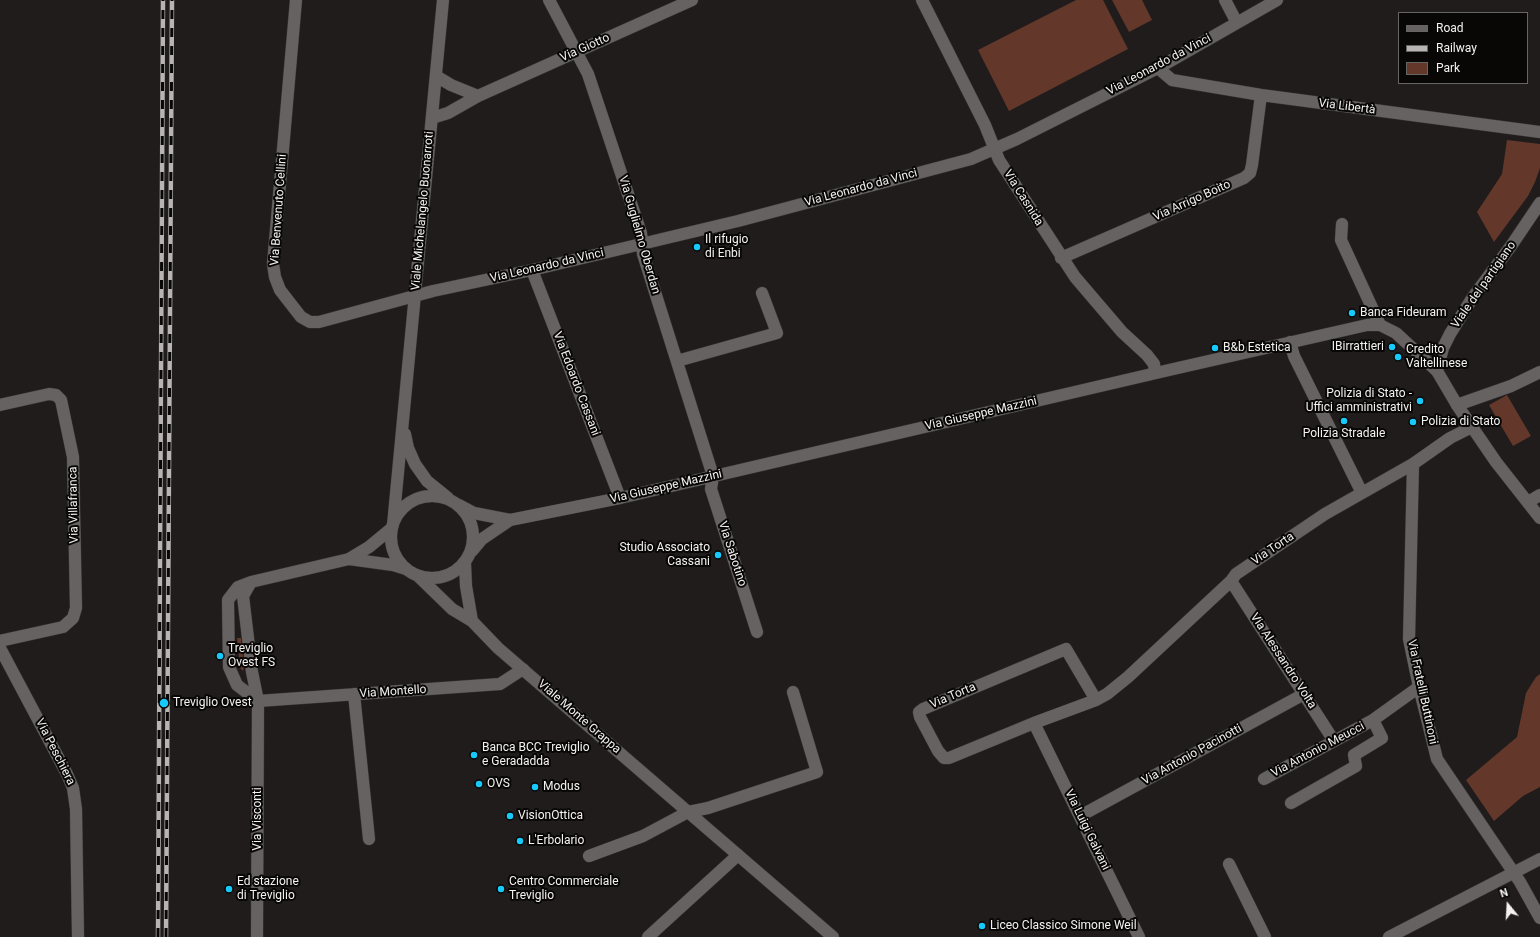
<!DOCTYPE html>
<meta charset="utf-8">
<style>
body{margin:0}
#map{position:relative;width:1540px;height:937px;overflow:hidden;background:#1f1c1b;font-family:Roboto,sans-serif}
canvas{display:block}
.legend{position:absolute;left:1398px;top:12px;width:130px;height:72px;box-sizing:border-box;background:#080706;border:1px solid #666564;margin:0;padding:5px 7px;list-style:none;font-size:12px;color:#f4f1f1}
.legend li{display:flex;align-items:center;gap:8px;height:20px}
.legend b{width:20px;border:1px solid #666564}
.north{position:absolute;left:1488px;top:885px;width:40px;height:40px;-webkit-text-stroke:3px #080706;paint-order:stroke;rotate:342deg;font-size:11px;font-weight:700;line-height:16px;text-align:center;color:#f4f1f1}
.north::after{content:'';display:block;margin:auto;width:14px;height:18px;background:#f4f1f1;clip-path:polygon(50% 0,100% 100%,50% 72%,0 100%)}
</style>
<div id="map">
<canvas width="1540" height="937"></canvas>
<ul class="legend">
<li><b style="height:5px;background:#666261"></b>Road</li>
<li><b style="height:5px;background:#b7b4b3"></b>Railway</li>
<li><b style="height:11px;background:#63372a"></b>Park</li>
</ul>
<div class="north">N</div>
</div>
<script>
const ctx = document.querySelector('canvas').getContext('2d');
ctx.lineJoin = 'round';
function fillPath(path, color) {
  ctx.fillStyle = color;
  ctx.fill(path, 'evenodd');
}
function shape(rows) {
  const path = new Path2D();
  for (const r of rows) {
    if (r.length === 3) {
      path.moveTo(r[0] + r[2], r[1]);
      path.arc(r[0], r[1], r[2], 0, 2 * Math.PI);
      continue;
    }
    path.moveTo(r[0], r[1]);
    for (let i = 2; i < r.length; i += 2) path.lineTo(r[i], r[i + 1]);
  }
  return path;
}
function trace(path, color, width, dash) {
  ctx.strokeStyle = color;
  ctx.lineWidth = width;
  ctx.lineCap = dash ? 'butt' : 'round';
  ctx.setLineDash(dash || []);
  ctx.stroke(path);
}
function label(font, color, halo, rows, align = 'center') {
  ctx.font = font + ' Roboto,sans-serif';
  ctx.lineWidth = 4;
  ctx.setLineDash([]);
  ctx.textBaseline = 'middle';
  ctx.strokeStyle = halo;
  ctx.fillStyle = color;
  for (const [text, x, y, turn = 0] of rows) {
    ctx.save();
    ctx.translate(x, y);
    ctx.rotate((+turn || 0) * Math.PI / 180);
    ctx.textAlign = isNaN(turn) ? turn : align;
    if (halo) ctx.strokeText(text, 0, 0);
    ctx.fillText(text, 0, 0);
    ctx.restore();
  }
}
fillPath(shape([
 [1076,0,1103,0,1128,49,1009,111,978,50],
 [1112,0,1142,0,1152,20,1129,32],
 [1507,140,1540,144,1540,168,1535,182,1528,196,1494,242,1477,212,1502,174],
 [1507,395,1531,436,1513,446,1489,405],
 [237,638,241,638,244,667,243,671,240,668],
 [1540,674,1540,787,1523,796,1494,821,1466,780,1517,737,1526,693,1536,677]
]), '#63372a');
const street = shape([
 [296,0,273,264,275,277,280,290,301,317,310,322,319,322,433,291,532,270,738,221,971,159,1017,139,1158,68,1277,0],
 [549,0,588,74,641,233,643,254,713,476,711,489,757,632],
 [922,0,985,125,999,160,1075,277,1122,332,1147,355,1154,364,1155,373],
 [1225,0,1237,23],
 [1158,68,1172,80,1261,95,1540,132],
 [436,76,451,85,478,96],
 [432,118,448,113,478,96,692,0],
 [1342,224,1341,240,1380,325],
 [1061,258,1244,178,1250,173,1252,165,1261,95],
 [532,270,620,498],
 [1290,342,1294,356,1362,493],
 [677,361,777,333,762,293],
 [0,405,49,394,56,395,61,400,73,457,76,608,73,618,63,627,0,641],
 [1457,405,1511,386,1540,372],
 [1413,464,1409,639,1419,687,1437,759,1520,882,1540,918],
 [1528,502,1540,495],
 [459,505,474,513,510,520],
 [472,551,482,539,510,520,620,498,1169,370,1367,325,1380,325,1396,333,1437,371],
 [349,559,393,565,406,569],
 [1231,581,1334,741],
 [251,582,243,596,252,672,258,701,257,937],
 [0,648,67,774,73,788,76,809,78,937],
 [354,694,369,839],
 [1096,700,1066,649,923,709,919,712,920,717,938,751,944,758,949,758,1034,723,1096,700,1107,694,1128,677,1231,581,1236,574,1325,514,1413,464,1450,438,1472,427],
 [258,701,237,685,229,667,228,600,238,587,251,582,349,559,369,547,392,528],
 [258,701,500,684,523,669],
 [1034,723,1139,937],
 [1264,779,1373,720,1419,687],
 [1291,803,1356,766,1354,755,1382,738,1373,720],
 [1080,816,1304,694],
 [589,856,643,836,688,812,708,808,817,772,793,692],
 [1229,864,1265,937],
 [648,937,738,855],
 [1389,937,1540,859]
]);
const secondary = shape([
 [1540,203,1511,246,1473,297,1450,334,1443,348,1437,371,1457,405,1496,462,1540,518],
 [405,434,408,448,415,464,427,481,448,498],
 [432,537,41],
 [393,525,443,0],
 [465,563,466,586,472,621],
 [417,575,452,609,472,621,498,648,833,937]
]);
trace(street, '#383635', 13);
trace(secondary, '#383635', 13);
trace(street, '#666261', 12);
trace(secondary, '#666261', 12);
const rail = shape([
 [158,937,163,0],
 [166,937,172,0]
]);
trace(rail, '#b7b4b3', 4.5);
trace(rail, '#080706', 3, [9]);
for (const [x, y, r, color] of [
 [697,247,4,"#16cafb"],
 [1352,313,4,"#16cafb"],
 [1392,347,4,"#16cafb"],
 [1215,348,4,"#16cafb"],
 [1398,357,4,"#16cafb"],
 [1420,401,4,"#16cafb"],
 [1344,421,4,"#16cafb"],
 [1413,422,4,"#16cafb"],
 [718,555,4,"#16cafb"],
 [220,656,4,"#16cafb"],
 [164,703,5,"#16cafb"],
 [474,755,4,"#16cafb"],
 [479,784,4,"#16cafb"],
 [535,787,4,"#16cafb"],
 [510,816,4,"#16cafb"],
 [520,841,4,"#16cafb"],
 [229,889,4,"#16cafb"],
 [501,889,4,"#16cafb"],
 [982,926,4,"#16cafb"]
]) {
  const dot = new Path2D();
  dot.arc(x, y, r, 0, 2 * Math.PI);
  ctx.fillStyle = color;
  ctx.fill(dot);
  trace(dot, '#080706', 1.5);
}
label('12px', '#f4f1f1', '#080706', [
 ["Via Giotto",585,48,-24],
 ["Via Leonardo da Vinci",1159,65,-28],
 ["Via Libertà",1347,107,7],
 ["Via Leonardo da Vinci",861,188,-15],
 ["Via Casnida",1023,198,58],
 ["Via Arrigo Boito",1192,201,-24],
 ["Via Benvenuto Cellini",279,210,-86],
 ["Viale Michelangelo Buonarroti",423,211,-85],
 ["Via Guglielmo Oberdan",639,235,74],
 ["Via Leonardo da Vinci",547,266,-13],
 ["Viale del partigiano",1484,285,-55],
 ["Via Edoardo Cassani",576,384,69],
 ["Via Giuseppe Mazzini",981,414,-13],
 ["Via Giuseppe Mazzini",666,487,-13],
 ["Via Villafranca",74,505,-91],
 ["Via Torta",1273,549,-34],
 ["Via Sabotino",732,554,72],
 ["Via Alessandro Volta",1283,661,57],
 ["Via Montello",393,692,-4],
 ["Via Fratelli Buttinoni",1422,692,78],
 ["Via Torta",953,696,-23],
 ["Viale Monte Grappa",579,717,41],
 ["Via Antonio Meucci",1318,750,-28],
 ["Via Peschiera",55,752,63],
 ["Via Antonio Pacinotti",1192,755,-29],
 ["Via Visconti",258,819,-90],
 ["Via Luigi Galvani",1087,830,64]
]);
label('12px', '#f4f1f1', '#080706', [
 ["Il rifugio",705,240],
 ["di Enbi",705,254],
 ["Banca Fideuram",1360,313],
 ["IBirrattieri",1384,347,"right"],
 ["B&b Estetica",1223,348],
 ["Credito",1406,350],
 ["Valtellinese",1406,364],
 ["Polizia di Stato -",1412,394,"right"],
 ["Uffici amministrativi",1412,408,"right"],
 ["Polizia di Stato",1421,422],
 ["Polizia Stradale",1344,434,"center"],
 ["Studio Associato",710,548,"right"],
 ["Cassani",710,562,"right"],
 ["Treviglio",228,649],
 ["Ovest FS",228,663],
 ["Treviglio Ovest",173,703],
 ["Banca BCC Treviglio",482,748],
 ["e Geradadda",482,762],
 ["OVS",487,784],
 ["Modus",543,787],
 ["VisionOttica",518,816],
 ["L'Erbolario",528,841],
 ["Ed stazione",237,882],
 ["di Treviglio",237,896],
 ["Centro Commerciale",509,882],
 ["Treviglio",509,896],
 ["Liceo Classico Simone Weil",990,926]
], 'left');
</script>
